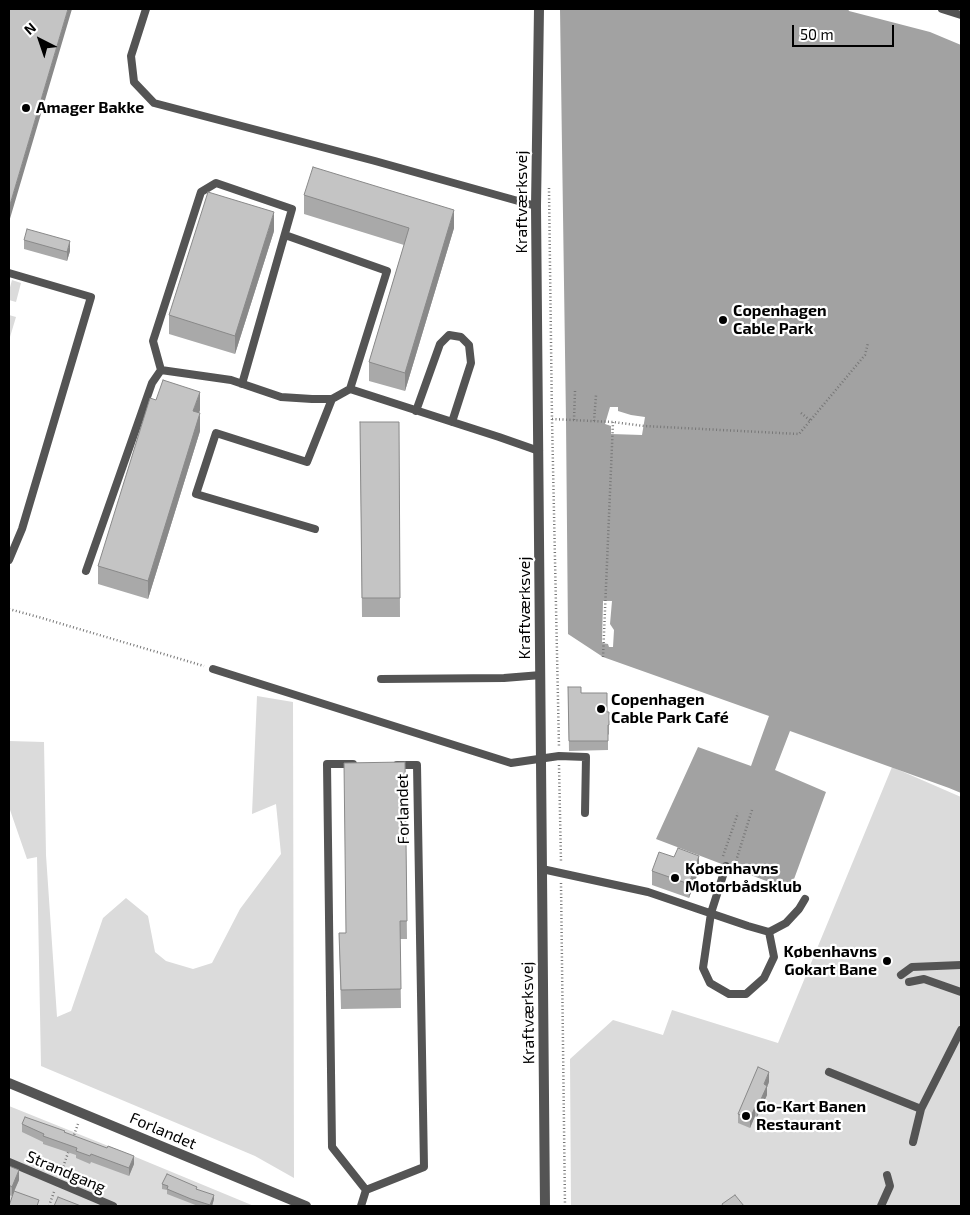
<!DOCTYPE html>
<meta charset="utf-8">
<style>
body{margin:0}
#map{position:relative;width:970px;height:1215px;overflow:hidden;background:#fff;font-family:"Exo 2",sans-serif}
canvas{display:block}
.frame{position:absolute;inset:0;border:10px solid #000;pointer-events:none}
.north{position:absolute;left:15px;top:15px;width:50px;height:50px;-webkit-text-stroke:4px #fff;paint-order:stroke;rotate:319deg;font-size:14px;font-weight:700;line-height:20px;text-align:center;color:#000}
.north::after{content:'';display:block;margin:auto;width:18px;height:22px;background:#000;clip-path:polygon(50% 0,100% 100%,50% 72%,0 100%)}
.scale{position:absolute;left:792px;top:25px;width:102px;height:22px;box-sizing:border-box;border:2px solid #000;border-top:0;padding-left:6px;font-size:15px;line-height:18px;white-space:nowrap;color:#000;-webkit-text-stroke:4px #fff;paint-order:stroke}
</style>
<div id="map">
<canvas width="970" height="1215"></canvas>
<div class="frame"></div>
<div class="north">N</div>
<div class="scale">50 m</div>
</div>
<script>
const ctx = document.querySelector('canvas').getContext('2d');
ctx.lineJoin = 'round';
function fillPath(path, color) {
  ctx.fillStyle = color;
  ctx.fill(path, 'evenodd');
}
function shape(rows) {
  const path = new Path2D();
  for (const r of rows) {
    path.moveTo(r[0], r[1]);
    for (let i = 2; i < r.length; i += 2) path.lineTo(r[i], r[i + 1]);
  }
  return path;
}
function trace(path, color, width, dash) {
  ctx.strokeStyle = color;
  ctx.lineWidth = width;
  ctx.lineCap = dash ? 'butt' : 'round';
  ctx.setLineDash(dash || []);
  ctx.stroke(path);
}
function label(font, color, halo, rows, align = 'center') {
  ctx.font = font + ' "Exo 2",sans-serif';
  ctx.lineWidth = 4.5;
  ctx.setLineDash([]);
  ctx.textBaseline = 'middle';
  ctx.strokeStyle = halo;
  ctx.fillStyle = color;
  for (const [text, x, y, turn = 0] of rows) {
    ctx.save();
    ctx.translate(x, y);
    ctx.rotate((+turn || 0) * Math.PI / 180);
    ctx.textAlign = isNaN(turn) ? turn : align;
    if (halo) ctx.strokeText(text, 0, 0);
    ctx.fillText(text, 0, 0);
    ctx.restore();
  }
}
fillPath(shape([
 [12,280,21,283,16,302,9,300,9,291],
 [9,315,16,317,10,337,9,336],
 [257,696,293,702,294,1178,255,1156,41,1066,37,857,27,859,9,807,9,741,44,742,46,855,57,1017,71,1011,103,918,126,898,148,916,155,952,166,961,193,969,212,963,240,909,281,854,276,804,252,814],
 [892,767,961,797,961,1206,571,1206,570,1059,613,1020,663,1035,672,1010,778,1043],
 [9,1106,138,1158,254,1206,9,1206]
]), '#dbdbdb');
fillPath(shape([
 [560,9,848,9,849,11,930,32,961,45,961,793,949,788,790,731,775,770,826,792,790,890,656,839,698,747,751,766,769,716,603,657,568,634,566,420]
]), '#a2a2a2');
fillPath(shape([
 [610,407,618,407,618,411,631,415,645,417,642,435,611,434,611,426,605,424],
 [603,601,612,601,610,624,614,630,613,647,609,647,608,644,602,643]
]), '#fff');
trace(shape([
 [549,188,552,419,559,747],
 [801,413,811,421],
 [552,419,613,422,644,426,799,434,865,355,868,343],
 [574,420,575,391],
 [594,421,596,395],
 [9,609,42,618,204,666],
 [603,657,613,422],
 [559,765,561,862],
 [723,856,738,813],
 [736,861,752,810],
 [561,883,565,1206],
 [73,1138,78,1124],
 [61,1173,69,1150],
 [49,1206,54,1192]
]), '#767676', 2.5, [1, 2.5]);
trace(shape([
 [146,9,131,56,134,82,154,103,375,161,536,206],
 [942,9,961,15],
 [285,235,387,271,350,389],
 [9,273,91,297,22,529,9,560],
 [161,370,153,341,201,192,216,183,292,209,242,384],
 [416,411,440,344,449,335,461,337,469,345,471,363,452,422],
 [315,529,196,494,216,433,307,462,332,399],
 [86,571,152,383,161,370,231,380,281,397,312,399,332,399,350,389,499,437,539,451],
 [213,669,511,763,559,756,586,757,585,813],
 [381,679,504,678,541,675],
 [353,764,327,764,332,1147,366,1190],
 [726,866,711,913,703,968,710,983,729,994,746,994,764,978,774,957,769,932],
 [542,869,648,892,748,926,769,932,786,923,799,909,805,899],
 [901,975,912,967,961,965],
 [909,982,924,979,961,992],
 [829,1072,921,1109],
 [913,1142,921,1109,961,1030],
 [9,1162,113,1206],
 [361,1206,366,1190,424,1167,417,765,397,765],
 [881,1206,890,1186,887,1175]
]), '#545454', 8);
trace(shape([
 [539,9,536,206,545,1206]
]), '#545454', 10);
trace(shape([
 [9,1083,306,1206]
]), '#545454', 10);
fillPath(shape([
 [304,195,454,228,405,391,369,381,369,362,404,245,304,214],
 [274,231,235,354,169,334,169,315],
 [24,240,70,251,67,261,24,249],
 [156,400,200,410,199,413,200,431,148,599,98,584,98,566],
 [360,422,399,422,400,617,362,617],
 [568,687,581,693,607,712,609,725,609,734,608,735,608,750,569,751],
 [405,762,407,939,400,939,401,1008,341,1009,339,933,346,933],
 [699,870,689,898,652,885,652,871],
 [769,1082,767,1087,767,1095,757,1117,755,1116,750,1128,738,1123,738,1114],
 [22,1124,65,1133,134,1164,129,1176,91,1162,90,1164,76,1158,76,1155,43,1144,43,1142,22,1132],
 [9,1166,19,1180,12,1196,9,1195],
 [162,1184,197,1189,214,1199,212,1206,198,1206,167,1194,167,1190,162,1189]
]), '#a9a9a9');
fillPath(shape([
 [68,9,72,9,9,222,9,208],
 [454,210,454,228,405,391,405,373],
 [274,212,274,231,235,354,235,336],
 [70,241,70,251,67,261,67,252],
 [200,392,200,410,193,429,193,411],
 [200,413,200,431,148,599,148,581],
 [699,856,699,870,689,898,689,884],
 [769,1072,769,1082,767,1087,767,1095,757,1117,757,1108,764,1084],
 [755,1107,755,1116,750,1128,750,1119],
 [134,1156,134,1164,129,1176,129,1168],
 [19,1170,19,1180,12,1196,12,1187],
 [214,1195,214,1199,212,1206,210,1206]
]), '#898989');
const building = shape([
 [9,9,68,9,9,208,9,9],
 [313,167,454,210,405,373,369,362,409,228,304,195,313,167],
 [208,192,274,212,235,336,169,315,208,192],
 [27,229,70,241,67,252,24,240,27,229],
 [163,380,200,392,193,411,200,413,148,581,98,566,150,398,156,400,163,380],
 [360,422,399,422,400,598,362,598,360,422],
 [568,687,581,687,581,693,607,693,607,712,609,712,609,725,608,725,608,741,569,741,568,687],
 [405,762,407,921,400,921,401,989,341,990,339,933,346,933,344,763,405,762],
 [678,848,699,856,689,884,652,871,659,852,674,857,678,848],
 [758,1067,769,1072,764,1084,767,1086,757,1108,755,1107,750,1119,738,1114,758,1067],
 [25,1117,65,1131,64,1132,107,1148,108,1146,134,1156,129,1168,91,1154,90,1156,76,1151,77,1148,43,1136,44,1134,22,1124,25,1117],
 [9,1166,19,1170,12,1187,9,1185,9,1166],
 [167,1174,197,1187,196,1189,214,1195,210,1205,191,1199,167,1189,168,1186,162,1184,167,1174],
 [14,1191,39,1200,37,1206,9,1206,14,1191],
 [735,1195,744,1206,723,1206,722,1204,735,1195],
 [58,1197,81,1206,54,1206,58,1197]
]);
fillPath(building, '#c4c4c4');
trace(building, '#898989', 1);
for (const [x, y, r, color] of [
 [26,108,5,"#000"],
 [723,320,5,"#000"],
 [601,709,5,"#000"],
 [675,878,5,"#000"],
 [887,961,5,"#000"],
 [746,1116,5,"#000"]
]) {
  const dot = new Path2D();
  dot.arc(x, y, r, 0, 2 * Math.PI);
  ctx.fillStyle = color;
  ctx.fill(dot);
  trace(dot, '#fff', 2);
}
label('bold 16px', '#000', '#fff', [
 ["Amager Bakke",36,108],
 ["Copenhagen",733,311],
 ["Cable Park",733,329],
 ["Copenhagen",611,700],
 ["Cable Park Café",611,718],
 ["Københavns",685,869],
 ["Motorbådsklub",685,887],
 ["Københavns",877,952,"right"],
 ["Gokart Bane",877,970,"right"],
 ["Go-Kart Banen",756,1107],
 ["Restaurant",756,1125]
], 'left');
label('16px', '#000', '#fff', [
 ["Kraftværksvej",522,202,-90],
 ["Kraftværksvej",525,608,-90],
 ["Forlandet",403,809,-91],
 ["Kraftværksvej",528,1013,-91],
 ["Forlandet",163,1131,23],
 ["Strandgang",66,1172,23]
]);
</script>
